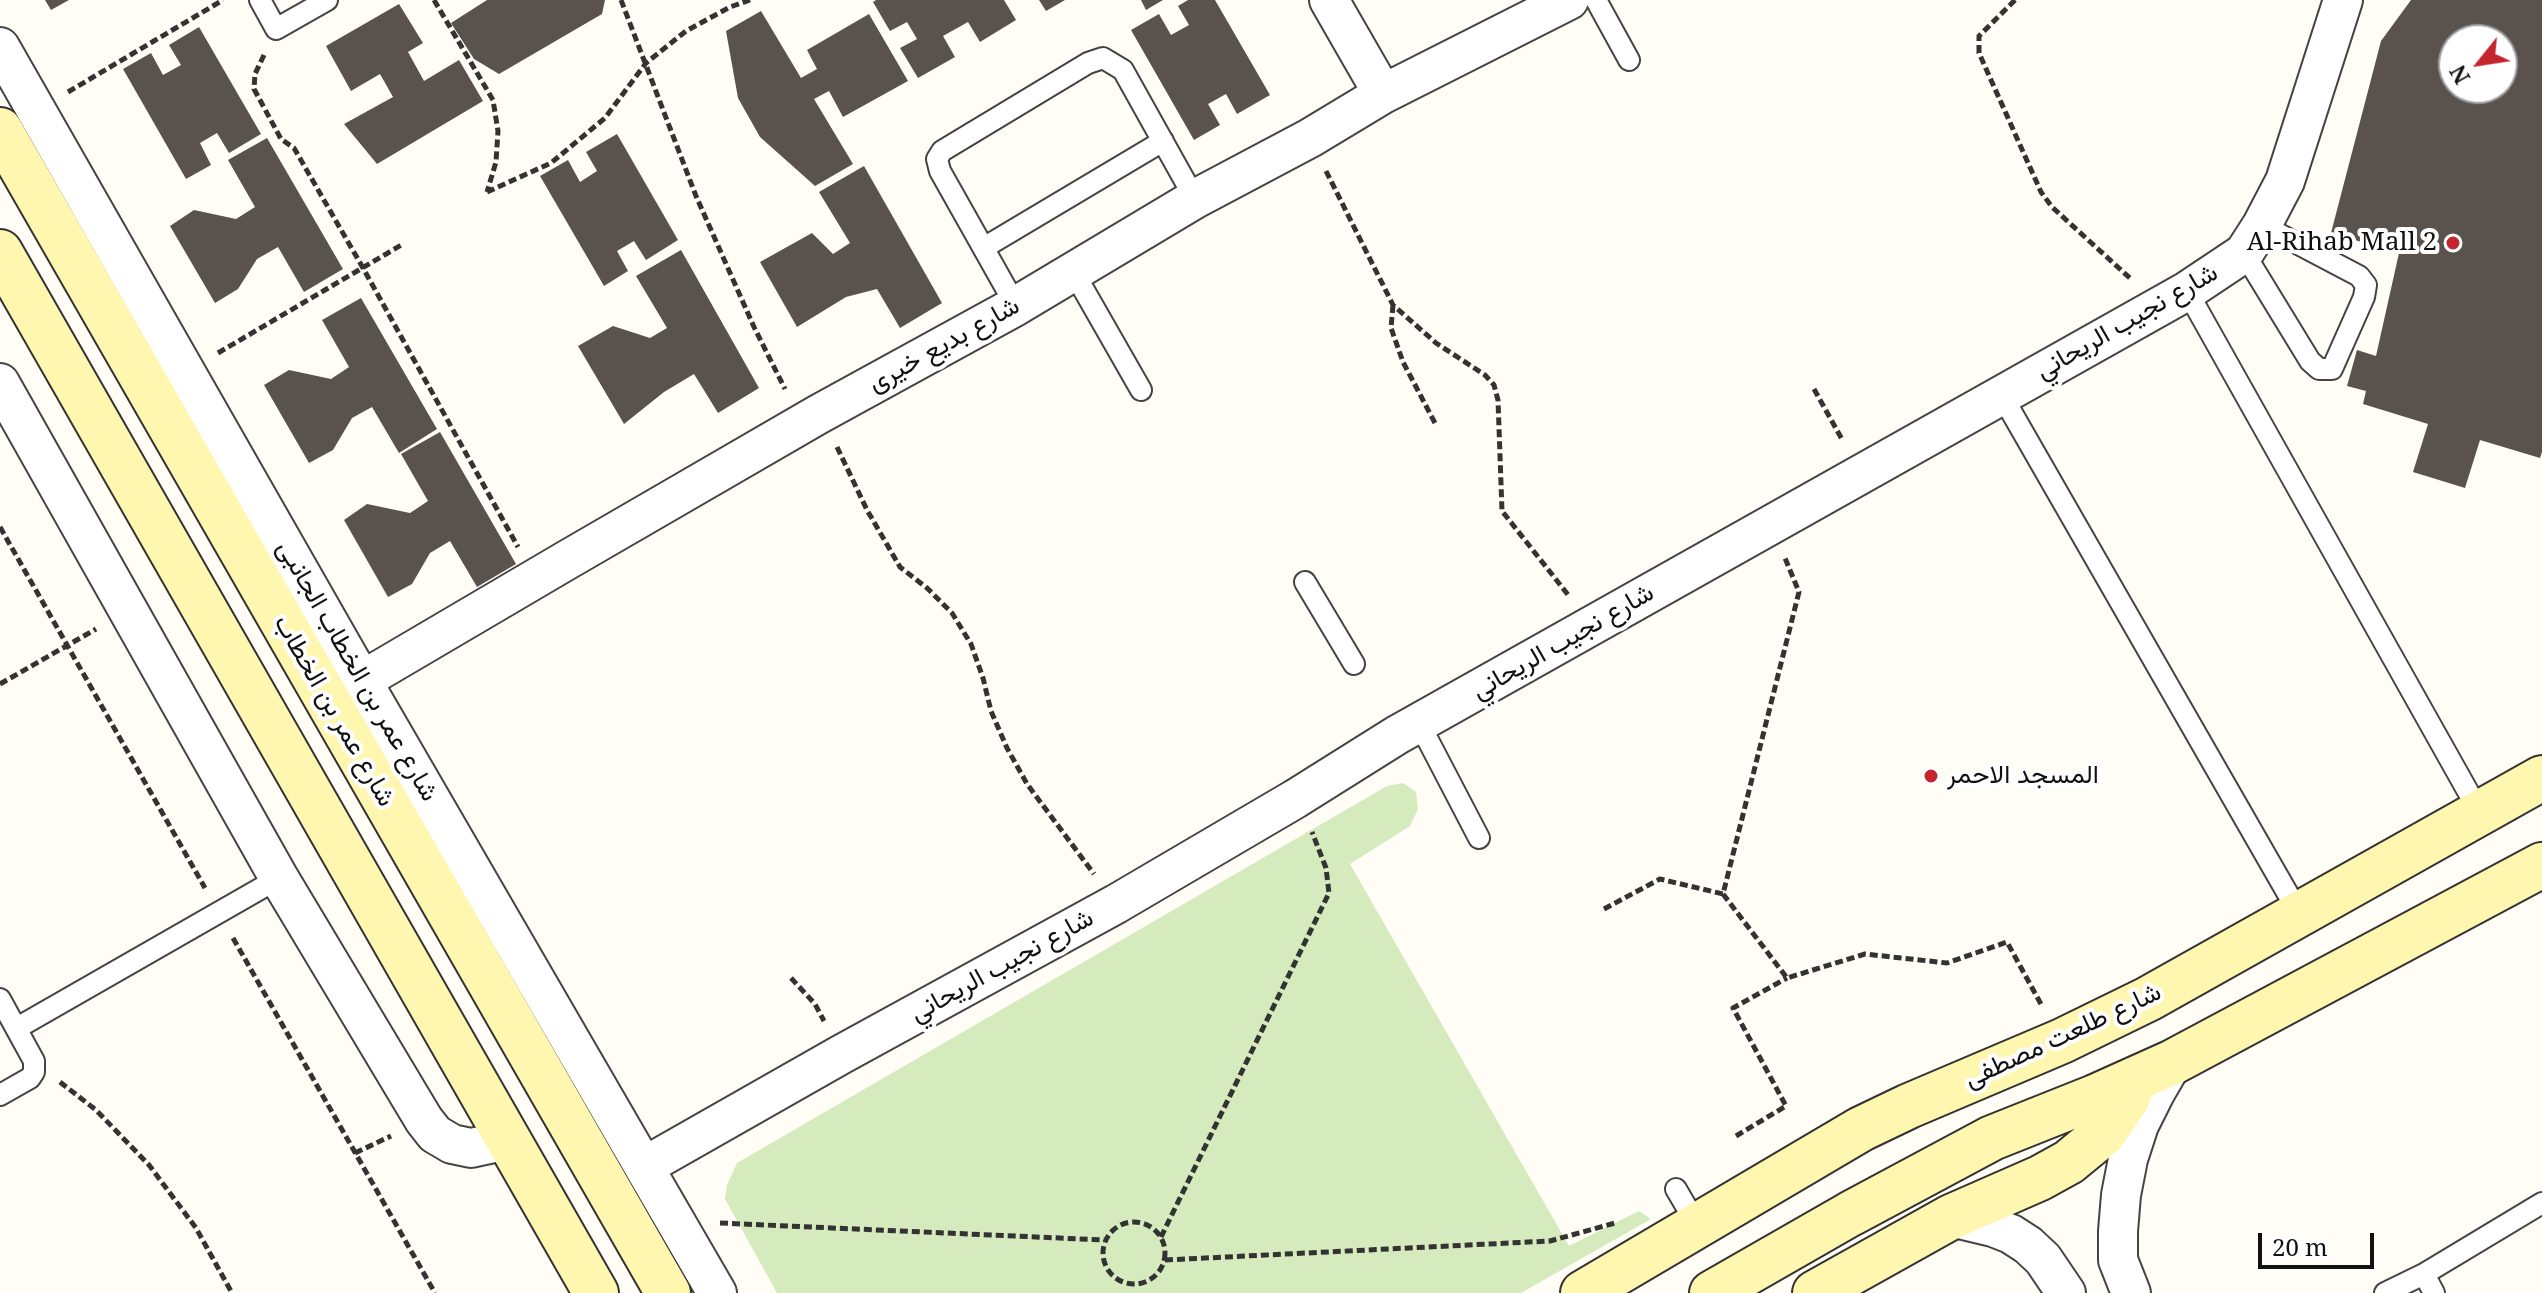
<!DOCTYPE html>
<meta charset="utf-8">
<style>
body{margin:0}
#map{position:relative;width:2542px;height:1293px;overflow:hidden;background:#fffdf5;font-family:"Noto Serif",serif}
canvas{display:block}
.north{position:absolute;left:2438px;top:24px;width:80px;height:80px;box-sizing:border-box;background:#fff;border:2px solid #a0a0a0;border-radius:50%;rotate:240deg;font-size:22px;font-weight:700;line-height:32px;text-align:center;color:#111}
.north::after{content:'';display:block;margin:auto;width:28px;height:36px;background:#c4262e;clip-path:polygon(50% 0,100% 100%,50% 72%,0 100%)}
.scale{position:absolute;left:2258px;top:1233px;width:116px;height:36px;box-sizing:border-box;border:4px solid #111;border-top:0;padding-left:10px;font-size:24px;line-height:28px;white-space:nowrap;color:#111;-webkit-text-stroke:6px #fff;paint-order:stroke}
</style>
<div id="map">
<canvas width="2542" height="1293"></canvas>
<div class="north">N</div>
<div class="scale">20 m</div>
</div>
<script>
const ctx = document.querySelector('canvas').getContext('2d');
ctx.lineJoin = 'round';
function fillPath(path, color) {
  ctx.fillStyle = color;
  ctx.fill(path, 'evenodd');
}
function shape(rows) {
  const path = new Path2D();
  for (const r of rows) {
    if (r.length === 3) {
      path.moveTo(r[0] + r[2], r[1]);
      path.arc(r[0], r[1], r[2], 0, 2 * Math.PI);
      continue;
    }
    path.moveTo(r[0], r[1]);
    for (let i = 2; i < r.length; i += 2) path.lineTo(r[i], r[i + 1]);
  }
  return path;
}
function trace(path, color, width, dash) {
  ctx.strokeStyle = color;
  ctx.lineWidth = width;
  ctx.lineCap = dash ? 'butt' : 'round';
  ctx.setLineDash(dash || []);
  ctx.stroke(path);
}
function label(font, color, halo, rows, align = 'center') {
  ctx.font = font + ' "Noto Serif",Vazirmatn,serif';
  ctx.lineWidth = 8;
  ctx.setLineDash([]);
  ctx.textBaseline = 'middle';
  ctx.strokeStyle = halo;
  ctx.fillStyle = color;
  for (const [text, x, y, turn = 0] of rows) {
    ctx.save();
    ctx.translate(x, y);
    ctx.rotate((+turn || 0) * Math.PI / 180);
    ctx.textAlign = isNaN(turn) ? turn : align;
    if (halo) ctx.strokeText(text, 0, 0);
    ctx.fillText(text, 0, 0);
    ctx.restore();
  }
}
fillPath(shape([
 [1403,783,1416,792,1418,809,1410,826,1350,864,1569,1246,1639,1211,1651,1219,1521,1293,777,1293,725,1199,727,1185,737,1163,1387,786]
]), '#d5ebbd');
fillPath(shape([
 [45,0,69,0,51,10],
 [487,0,605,0,602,14,499,74,474,59,451,23],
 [876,0,1004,0,1016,20,980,42,968,22,943,36,955,57,918,78,900,48,917,39,907,22,890,31,873,2],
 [1039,0,1065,0,1046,11],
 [1141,0,1163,0,1146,10],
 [1188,0,1215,0,1270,95,1237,114,1226,94,1208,104,1220,125,1194,140,1131,30,1159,14,1171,35,1189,25,1178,6],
 [2411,0,2542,0,2542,452,2540,458,2480,440,2465,488,2413,472,2428,424,2363,404,2366,391,2347,386,2357,350,2376,356,2399,253,2331,233,2381,41],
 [2454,40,2502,40,2502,88,2454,88],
 [399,4,423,43,408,52,424,81,459,60,483,101,377,164,344,124,393,97,380,74,351,91,326,46],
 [761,11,801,78,817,69,807,50,869,14,908,81,843,117,829,91,814,99,853,164,815,186,760,137,738,98,726,31],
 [199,27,261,134,229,153,217,133,200,143,211,165,186,179,123,69,151,53,163,75,181,65,169,45],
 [617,134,678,240,646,260,634,241,617,251,628,271,604,286,540,176,568,160,580,182,597,171,586,152],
 [267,138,343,269,304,292,278,247,257,259,238,289,215,303,170,226,194,210,236,219,255,207,228,160],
 [864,166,942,303,900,328,877,289,846,297,797,327,760,262,812,233,833,254,850,243,819,192],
 [681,250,759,388,718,413,694,374,664,392,624,424,578,346,613,326,650,338,667,328,636,276],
 [361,298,437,429,399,453,372,407,352,418,333,450,309,463,264,385,289,370,331,379,349,367,322,320],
 [440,432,516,564,477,587,450,541,430,553,412,584,388,597,344,520,367,504,410,513,428,501,401,454]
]), '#5a524d');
const lane = shape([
 [260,0,276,29,327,0],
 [1596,0,1629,60],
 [985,247,1163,141],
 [2244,253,2310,361,2319,369,2332,369,2364,297,2366,285,2359,276,2262,225],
 [1073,271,1141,390],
 [2187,291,2480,813],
 [1016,306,940,171,937,159,942,151,1088,63,1103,58,1123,70,1195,199],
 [2001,394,2300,915],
 [1305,582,1354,664],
 [1419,723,1479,838],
 [0,999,34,1061,34,1072,30,1078,0,1095],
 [17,1028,279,878],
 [1676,1189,1697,1225],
 [2424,1274,2434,1293],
 [2385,1293,2424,1274,2542,1203]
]);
const street = shape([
 [1329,0,1383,94],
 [0,47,362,681,717,1293],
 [0,383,279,878,424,1120,435,1134,452,1144,471,1148,508,1140],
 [339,694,567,560,819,414,1016,306,1195,199,1310,138,1383,94,1569,0],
 [645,1166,842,1054,1116,904,1295,799,1397,735,2187,291,2244,253,2262,225,2285,181,2343,0],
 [1951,1217,1993,1227,2011,1234,2028,1245,2043,1259,2066,1293],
 [2131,1293,2118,1260,2118,1231,2121,1195,2128,1159,2139,1125,2155,1093,2173,1062]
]);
const secondary = shape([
 [0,130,668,1293],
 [0,252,596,1293],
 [1583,1293,1861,1129,1909,1106,2062,1041,2148,999,2542,778],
 [1712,1293,1850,1214,1992,1138,2095,1097,2173,1062,2542,865],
 [1815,1293,1951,1217,2040,1178,2069,1162,2103,1134,2127,1099,2135,1079]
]);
trace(lane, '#444', 24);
trace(street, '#444', 42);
trace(secondary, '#333', 48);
trace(shape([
 [434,0,493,100,498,131,496,162,487,192],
 [621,0,696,196,754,327,785,389],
 [2015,0,1979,36,1979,53,2041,192,2052,207,2132,280],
 [264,55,255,74,254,89,281,139,294,148,363,268,518,547],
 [68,92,223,0],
 [1326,171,1393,305,1436,343,1485,375,1494,385,1498,400,1502,511,1569,596],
 [487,192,551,163,605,118,646,63,686,31,730,7,750,0],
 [1393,305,1391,328,1403,362,1436,425],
 [218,353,403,244],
 [1814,389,1843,441],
 [837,447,867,510,900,567,927,588,952,613,971,644,983,678,991,711,1007,748,1027,784,1094,874],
 [0,527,205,888],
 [0,684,96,629],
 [1723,894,1787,978,1865,954,1947,963,2007,942,2042,1006],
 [1604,909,1660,879,1723,894,1799,592,1785,558],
 [233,938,435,1293],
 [791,978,815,1004,824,1021],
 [60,1082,96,1110,149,1165,196,1228,232,1293],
 [1736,1136,1786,1106,1733,1008,1787,978],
 [355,1153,391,1136],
 [1134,1253,31],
 [720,1223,1104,1240],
 [1161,1237,1329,893,1326,868,1312,832],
 [1165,1260,1550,1241,1615,1223]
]), '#333', 5, [8, 4]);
trace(lane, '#fff', 20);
trace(street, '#fff', 38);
trace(secondary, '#fff6b0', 44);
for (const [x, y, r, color] of [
 [2453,243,8,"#c4262e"],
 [1931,776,8,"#c4262e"]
]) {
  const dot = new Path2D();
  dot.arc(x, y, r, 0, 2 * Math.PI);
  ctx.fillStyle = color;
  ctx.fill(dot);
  trace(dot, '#fff', 3);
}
label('26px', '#111', '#fff', [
 ["Al-Rihab Mall 2",2437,243],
 ["المسجد الاحمر",1947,776,"left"]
], 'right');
label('26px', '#111', '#fff', [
 ["شارع نجيب الريحاني",2127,322,-30],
 ["شارع بديع خيرى",944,345,-29],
 ["شارع نجيب الريحاني",1563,642,-30],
 ["شارع عمر بن الخطاب الجانبى",357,671,60],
 ["شارع عمر بن الخطاب",334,711,60],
 ["شارع نجيب الريحاني",1002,966,-29],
 ["شارع طلعت مصطفى",2063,1036,-25]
]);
</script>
